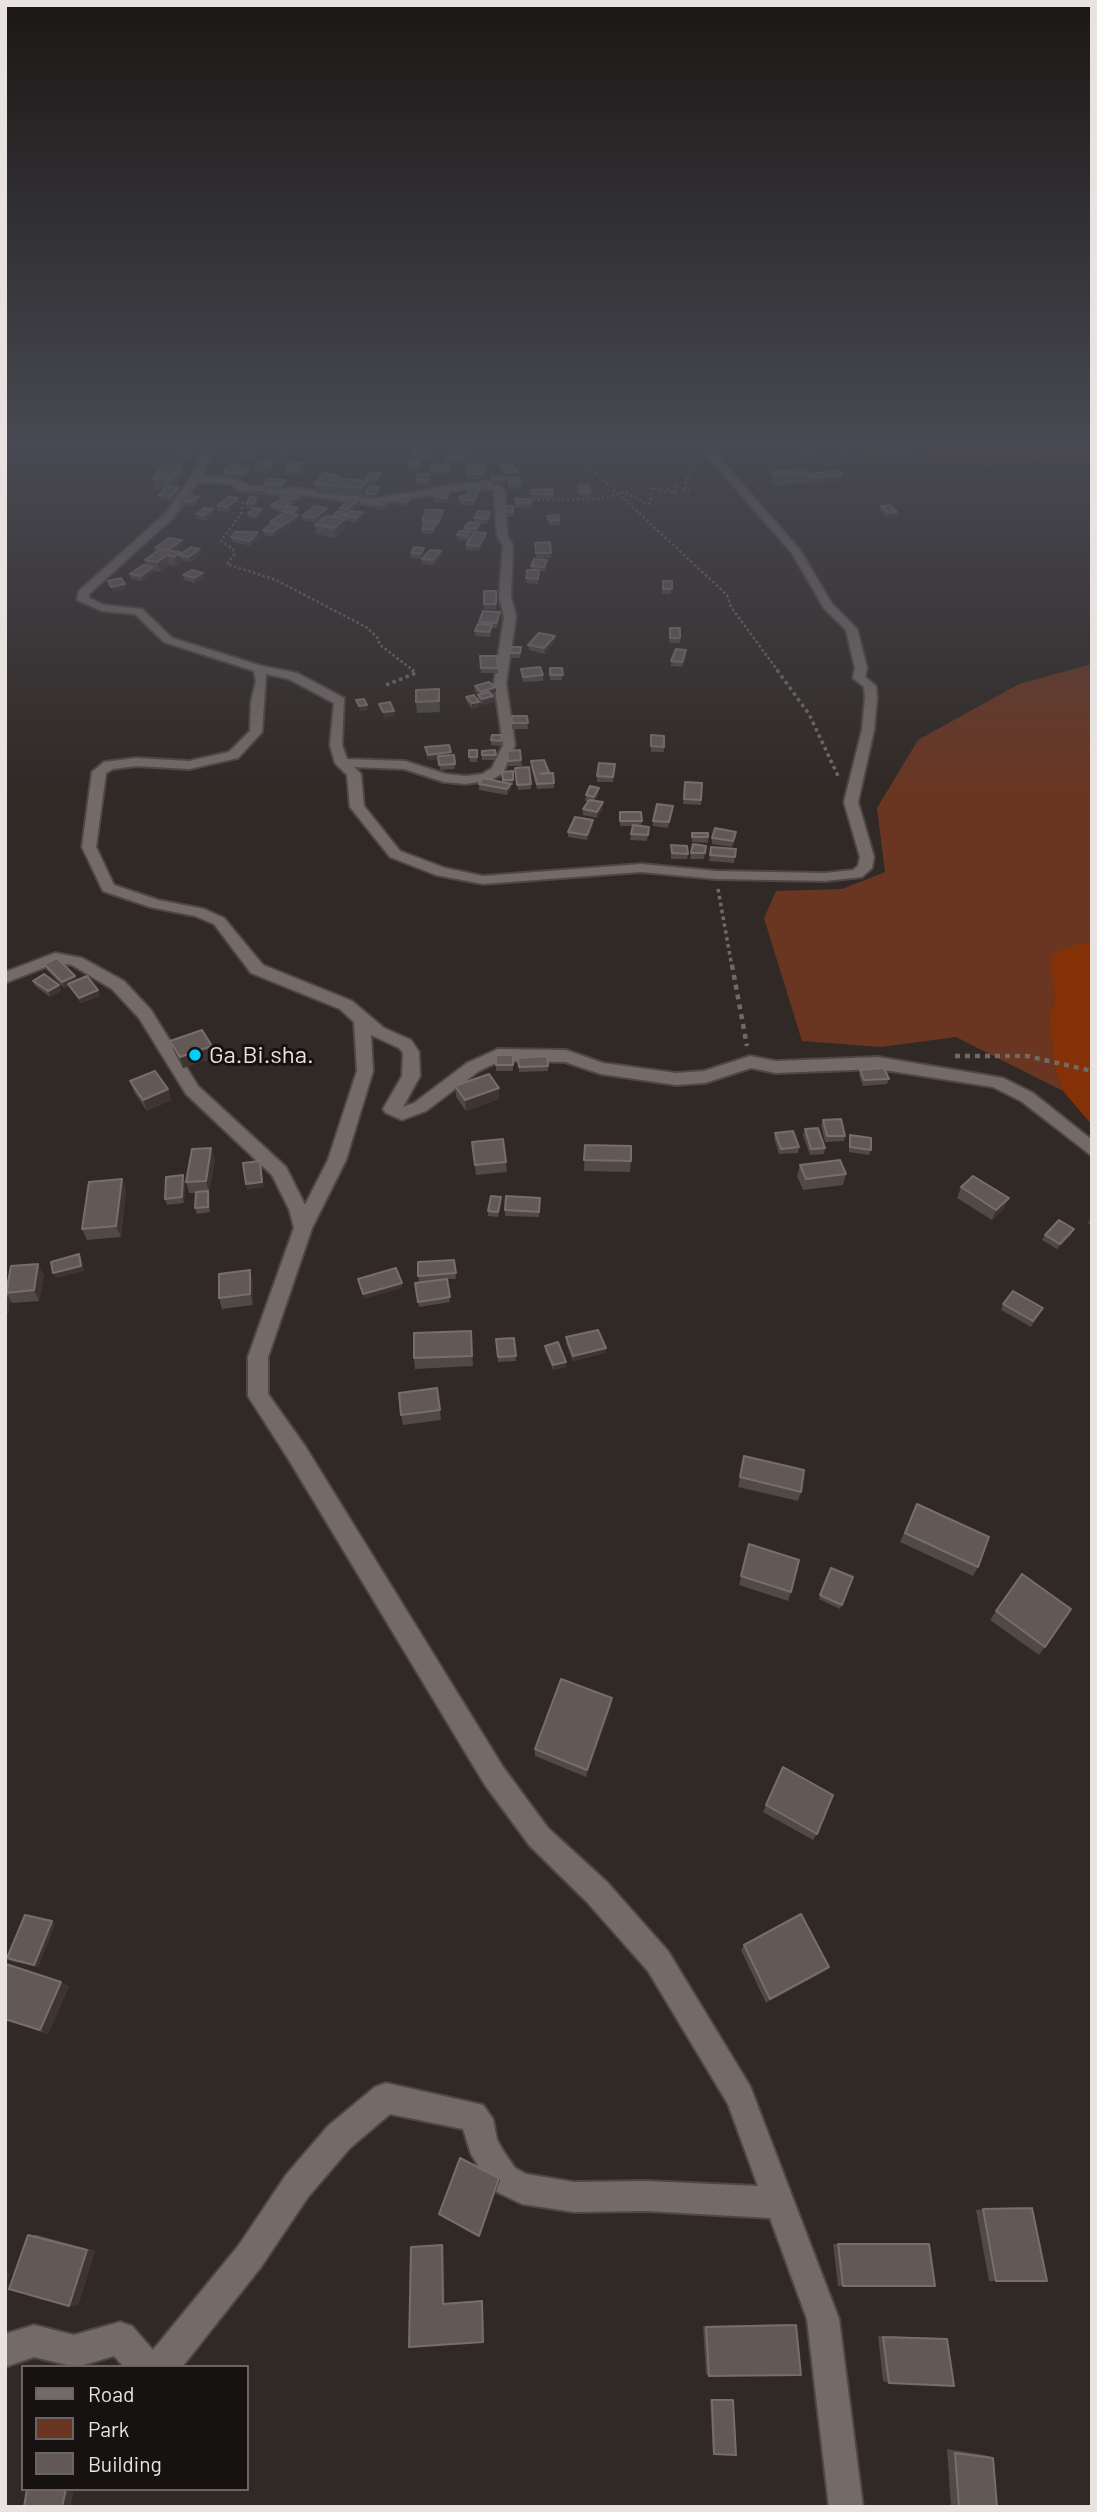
<!DOCTYPE html>
<style>
body{margin:0}
#map{position:relative;width:1097px;height:2512px;overflow:hidden;background:#312926;font-family:Barlow,sans-serif}
canvas{display:block}
.frame{position:absolute;inset:0;border:7px solid #e8e2e0;pointer-events:none}
.legend{position:absolute;left:21px;top:2365px;width:228px;height:126px;box-sizing:border-box;background:#161211;border:2px solid #6a6564;margin:0;padding:9px 12px;list-style:none;font-size:21px;color:#e8e2e0}
.legend li{display:flex;align-items:center;gap:14px;height:35px}
.legend b{width:35px;border:2px solid #6a6564}
</style>
<div id="map">
<canvas width="1097" height="2512"></canvas>
<div class="frame"></div>
<ul class="legend">
<li><b style="height:9px;background:#746b67"></b>Road</li>
<li><b style="height:19px;background:#6a3622"></b>Park</li>
<li><b style="height:19px;background:#625956"></b>Building</li>
</ul>
</div>
<script>
const ctx = document.querySelector('canvas').getContext('2d');
ctx.lineJoin = 'round';
function fillPath(path, color) {
  ctx.fillStyle = color;
  ctx.fill(path, 'evenodd');
}
function shape(rows) {
  const path = new Path2D();
  for (const r of rows) {
    path.moveTo(r[0], r[1]);
    for (let i = 2; i < r.length; i += 2) path.lineTo(r[i], r[i + 1]);
  }
  return path;
}
function trace(path, color, width, dash) {
  ctx.strokeStyle = color;
  ctx.lineWidth = width;
  ctx.lineCap = dash ? 'butt' : 'round';
  ctx.setLineDash(dash || []);
  ctx.stroke(path);
}
function label(font, color, halo, rows, align = 'center') {
  ctx.font = font + ' Barlow,sans-serif';
  ctx.lineWidth = 6;
  ctx.setLineDash([]);
  ctx.textBaseline = 'middle';
  ctx.strokeStyle = halo;
  ctx.fillStyle = color;
  for (const [text, x, y, turn = 0] of rows) {
    ctx.save();
    ctx.translate(x, y);
    ctx.rotate((+turn || 0) * Math.PI / 180);
    ctx.textAlign = isNaN(turn) ? turn : align;
    if (halo) ctx.strokeText(text, 0, 0);
    ctx.fillText(text, 0, 0);
    ctx.restore();
  }
}
fillPath(shape([
 [912,445,1092,445,1092,458,1040,459,990,466,931,460],
 [1092,664,1092,943,1085,942,1051,960,1055,998,1049,1018,1054,1066,1063,1091,956,1037,881,1047,802,1041,764,918,776,891,842,889,885,872,877,808,918,740,1019,684]
]), '#6a3622');
fillPath(shape([
 [1085,942,1092,943,1092,1125,1063,1091,1054,1066,1049,1018,1055,998,1050,959,1058,951]
]), '#843108');
const street = shape([
 [207,445,216,445,201,476,233,478,254,487,305,489,371,499,466,483,497,483,505,491,507,535,513,546,511,596,516,617,506,683,515,745,503,773,491,780,466,784,444,782,404,769,354,767,361,774,364,806,400,851,445,868,483,876,641,864,716,871,825,873,853,870,858,866,860,857,844,802,862,730,865,698,864,687,853,678,855,668,846,630,824,608,792,553,698,445,708,445,800,550,832,604,857,629,867,668,865,677,876,686,877,698,874,730,858,802,874,857,872,868,862,877,825,881,716,879,641,872,483,884,436,875,390,857,350,807,347,775,335,763,330,745,334,703,289,679,266,674,262,732,238,758,189,769,136,766,113,769,106,773,96,847,114,885,158,900,204,909,224,918,263,965,352,1001,384,1028,411,1040,419,1052,420,1076,403,1107,414,1103,467,1063,498,1049,566,1050,603,1063,676,1073,704,1071,750,1056,776,1061,878,1057,1003,1078,1033,1093,1092,1140,1092,1156,1021,1101,993,1087,878,1069,776,1073,751,1068,705,1083,676,1085,601,1074,565,1062,500,1061,479,1071,426,1111,402,1120,386,1113,383,1109,402,1076,403,1053,399,1048,371,1035,373,1071,346,1160,312,1228,268,1357,268,1394,305,1446,503,1767,548,1828,607,1882,668,1951,750,2086,839,2319,863,2507,829,2507,807,2319,770,2218,646,2211,574,2212,522,2204,493,2190,471,2154,463,2129,390,2114,350,2148,308,2197,261,2267,182,2367,124,2367,114,2356,76,2367,34,2357,5,2367,5,2334,34,2325,74,2335,120,2322,132,2326,153,2350,239,2245,286,2175,328,2126,375,2087,386,2083,483,2105,493,2119,497,2140,504,2152,515,2168,526,2174,574,2182,646,2181,758,2186,728,2104,648,1971,587,1902,530,1846,485,1785,289,1460,248,1396,248,1357,294,1228,289,1209,272,1175,186,1094,139,1018,112,989,72,965,56,963,5,983,5,972,55,953,82,958,124,981,151,1010,198,1086,286,1167,305,1205,328,1160,357,1071,354,1022,340,1009,251,973,214,924,195,916,150,907,103,891,82,847,92,772,104,762,136,758,189,761,229,752,250,731,251,702,256,681,254,671,164,642,135,614,102,611,77,600,79,591,166,513,190,479,207,445],
 [198,482,231,484,239,490,254,493,305,495,371,505,466,489,494,489,497,535,503,546,499,596,504,617,494,683,503,745,492,768,482,774,466,776,446,774,405,761,347,759,342,745,344,698,297,673,262,666,172,638,142,609,104,605,89,598,89,594,174,517,198,482]
]);
trace(street, '#4e4745', 4);
trace(shape([
 [566,445,727,595,731,607,778,671],
 [527,500,599,499,625,492,646,504,650,503,653,487,666,493,668,489,675,493,676,486,689,491,684,486,690,474,691,456],
 [243,502,241,514,221,541,233,549,234,555,227,564,276,580,366,627,377,637,380,645,414,671]
]), '#706966', 2.5, [2.5, 2.5]);
trace(shape([
 [777,670,809,714,839,778],
 [386,685,416,673,412,670],
 [718,889,732,967]
]), '#706966', 3.5, [3.5, 3.5]);
trace(shape([
 [732,965,747,1046],
 [955,1056,1027,1056,1092,1071]
]), '#706966', 4.5, [5, 5]);
fillPath(street, '#746b67');
fillPath(shape([
 [279,445,298,445,291,453,282,453],
 [452,445,468,445,469,454,466,454,464,463,458,462,459,454,458,454,457,452,457,462,446,462,446,457,457,450,456,447,453,447],
 [795,445,812,445,815,454,804,455],
 [831,445,846,445,851,455,842,456],
 [866,445,905,445,911,455,902,457,901,462,877,465,864,454],
 [434,449,434,454,431,461,413,460,413,455],
 [179,454,196,454,191,460,180,459],
 [241,455,260,455,252,461,242,460],
 [409,461,419,466,419,470,410,470],
 [274,462,274,466,269,473,256,472,255,467],
 [302,463,303,467,298,475,287,474,286,469],
 [239,465,240,468,249,468,250,473,245,478,224,477,223,472],
 [432,465,450,470,450,475,433,475],
 [484,465,483,479,467,479,467,474],
 [500,465,518,477,506,478,506,484,493,485,491,481,491,477,504,476,500,470],
 [772,472,809,474,843,480,811,483,808,480,808,483,774,486,771,481],
 [381,473,381,478,376,485,367,484,368,489,380,492,376,499,366,498,365,494,362,497,316,493,315,484,338,479,366,481,366,479],
 [184,475,176,486,179,487,180,491,172,501,160,500,159,495,165,489,154,489,152,479],
 [508,478,521,483,521,488,509,489],
 [430,479,429,485,417,485,417,480],
 [264,484,286,484,282,490,266,489,266,492,263,495,252,494,251,489,264,487],
 [479,486,490,487,487,492,480,491,480,493,474,505,460,505,460,496,467,496,479,488],
 [578,486,591,492,591,497,581,497,577,491],
 [531,490,553,494,553,498,532,499],
 [448,493,449,498,447,503,434,502,434,497],
 [199,497,199,501,194,506,180,505,179,500],
 [280,497,304,498,293,504,290,504,290,506,298,508,299,512,296,515,298,515,298,520,284,530,281,529,281,531,274,537,264,535,263,530,271,524,270,522,282,514,282,512,272,510,271,505,281,501],
 [238,498,239,503,228,512,218,511,217,506],
 [257,498,258,502,254,508,262,513,257,519,249,518,248,514,253,509,247,508,246,503],
 [515,499,531,503,531,507,516,508],
 [396,500,411,502,408,506,396,505],
 [360,503,352,511,363,517,357,523,345,521,346,529,335,538,316,534,315,525,333,517,341,511,340,508],
 [374,504,389,506,383,510,375,509],
 [505,506,513,506,514,517,506,517],
 [881,506,897,512,896,517,887,518,880,511],
 [213,509,214,513,206,520,197,519,196,514],
 [443,510,443,515,439,526,436,526,433,534,422,534,422,529,424,525,422,525,422,520],
 [490,512,490,516,487,524,480,523,481,528,477,532,486,538,479,551,466,550,466,545,473,534,470,534,468,541,457,540,457,535,464,531,464,528,475,522,474,518],
 [328,513,315,523,302,520,302,516],
 [547,516,560,520,560,525,550,526,547,520],
 [258,532,259,537,251,546,232,542,231,537],
 [182,540,183,545,175,552,180,552,180,554,201,554,190,562,181,560,182,562,176,566,169,565,160,572,154,571,154,572,142,581,131,579,130,574,146,566,145,560,156,552,155,548],
 [535,543,551,553,551,558,536,558],
 [441,551,441,556,434,565,422,564,422,559],
 [411,553,424,553,421,559,411,558],
 [547,565,544,572,539,571,538,584,526,583,527,570,531,570,531,566],
 [203,573,204,578,195,583,184,580,183,575],
 [663,581,672,581,671,594,662,594],
 [484,591,496,591,496,609,484,609],
 [500,618,497,628,492,628,490,637,475,636,475,631,479,624,479,622],
 [670,628,680,628,680,643,669,643],
 [555,636,555,641,545,654,529,650,528,645],
 [686,650,686,656,682,667,671,666,671,661],
 [521,652,520,658,510,658,510,653],
 [480,656,497,656,498,673,481,673],
 [550,668,562,668,562,680,550,680],
 [521,669,543,675,543,681,523,682],
 [475,686,496,687,496,692,491,694,494,702,482,705,478,700,478,695,479,695,475,691],
 [439,689,440,712,417,713,416,702],
 [466,697,479,702,479,707,472,709,467,702],
 [512,716,527,716,528,729,512,729],
 [502,735,501,746,491,745,491,740],
 [651,735,664,747,664,752,651,752],
 [425,747,451,752,451,755,454,755,455,769,440,770,439,759,428,760],
 [469,750,477,750,477,762,470,762],
 [495,750,496,760,482,760,482,751],
 [507,751,521,760,522,766,508,766],
 [531,761,549,773,554,783,554,788,537,789,531,767],
 [615,764,613,782,597,782,597,776],
 [515,768,531,784,531,789,518,790],
 [513,771,513,785,511,785,511,789,507,795,479,790,479,784,502,782,502,772],
 [685,782,702,783,701,805,683,804],
 [599,793,595,801,603,802,603,808,597,818,583,815,583,809,588,801,585,801,586,795],
 [673,806,668,828,653,826,653,821],
 [620,812,642,821,641,826,649,827,647,841,630,840,632,826,620,826],
 [593,820,593,826,587,840,568,837,568,832],
 [692,833,708,833,708,843,692,842],
 [736,837,732,847,712,844,712,838],
 [671,845,688,854,687,859,671,859],
 [706,846,704,859,690,859,691,853],
 [711,847,736,849,734,863,709,861],
 [44,964,75,976,77,980,100,996,81,1003,69,986,64,988,46,969],
 [33,981,61,991,50,997,35,986],
 [170,1041,215,1057,183,1068,174,1052],
 [513,1055,513,1071,496,1071,496,1065],
 [547,1056,548,1071,519,1072,518,1058],
 [860,1070,889,1079,887,1084,863,1086,859,1075],
 [130,1081,168,1089,171,1100,147,1111,134,1092],
 [455,1086,499,1099,466,1111,456,1097],
 [823,1120,845,1136,844,1141,825,1142,821,1125],
 [805,1129,825,1148,824,1154,810,1155,803,1135],
 [775,1133,799,1147,798,1153,779,1154,774,1138],
 [850,1135,871,1150,869,1155,849,1152,849,1141],
 [472,1142,506,1162,507,1172,476,1175],
 [585,1145,631,1161,630,1172,584,1171],
 [215,1159,209,1192,210,1196,210,1212,197,1214,195,1208,196,1193,189,1193,186,1182],
 [800,1165,846,1174,843,1185,803,1190,797,1176],
 [122,1179,126,1190,121,1237,87,1240,82,1229],
 [185,1181,184,1203,167,1205,165,1199],
 [961,1187,1004,1209,992,1220,957,1198],
 [540,1198,539,1217,505,1216,505,1210],
 [501,1203,498,1217,488,1216,488,1211],
 [1092,1216,1092,1226,1088,1223],
 [1074,1229,1071,1235,1057,1249,1042,1240,1045,1235],
 [454,1260,456,1279,447,1279,450,1302,419,1307,415,1283,431,1281,419,1282,418,1276],
 [44,1274,39,1301,12,1303,10,1299,8,1313,5,1313,5,1284],
 [253,1281,253,1305,222,1309,219,1298],
 [1003,1304,1043,1308,1031,1327,1001,1310],
 [471,1331,473,1366,415,1369,414,1358],
 [566,1337,606,1353,573,1361,566,1343],
 [514,1338,516,1361,498,1362,496,1339],
 [545,1346,566,1367,553,1370,545,1351],
 [437,1388,441,1420,403,1425,401,1415],
 [744,1456,801,1492,798,1501,738,1487],
 [917,1504,978,1567,973,1576,900,1542],
 [749,1544,791,1592,788,1601,739,1585],
 [831,1568,853,1577,840,1609,819,1599],
 [1022,1574,1045,1647,1039,1655,990,1620],
 [611,1706,586,1777,535,1756,535,1749],
 [783,1767,817,1834,813,1840,763,1812],
 [52,1921,55,1924,38,1967,11,1961,7,1958],
 [744,1945,825,1971,766,2003,741,1950],
 [5,1967,69,1986,48,2034,5,2020],
 [983,2209,1047,2281,989,2281,976,2210],
 [28,2235,37,2235,95,2251,78,2305],
 [833,2244,838,2244,935,2286,838,2286],
 [791,2324,796,2325,709,2376,706,2374,703,2326],
 [878,2336,940,2338,947,2339,889,2383,883,2381],
 [710,2399,731,2399,733,2400,714,2454,713,2452],
 [947,2449,985,2455,993,2458,997,2507,951,2507]
]), '#514946');
fillPath(shape([
 [294,445,298,445,291,453,290,449],
 [898,445,904,445,912,451,911,455,902,457,901,462,877,465,880,447],
 [816,449,815,454,804,455,805,450],
 [195,450,196,454,191,460,190,455],
 [259,450,260,455,252,461,251,457],
 [852,450,851,455,842,456,843,451],
 [274,462,274,466,269,473,268,468],
 [302,463,303,467,298,475,298,470],
 [182,466,184,475,173,490,171,480],
 [249,468,250,473,245,478,244,474],
 [518,472,518,477,506,478,506,473],
 [381,473,381,478,376,485,376,480],
 [843,475,843,480,811,483,812,478],
 [506,479,506,484,493,485,493,480],
 [285,480,286,484,282,490,282,485],
 [367,481,368,491,362,497,361,488],
 [179,487,180,491,172,501,171,496],
 [379,487,380,492,376,499,375,494],
 [480,488,480,493,474,505,474,500],
 [303,493,304,498,293,504,292,500],
 [199,497,199,501,194,506,193,502],
 [411,497,411,502,408,506,407,502],
 [238,498,239,503,228,512,227,507],
 [257,498,258,502,254,509,253,504],
 [360,498,360,503,348,514,348,509],
 [389,501,389,506,383,510,383,505],
 [290,503,290,508,282,511,281,513,281,508],
 [298,508,299,512,293,517,293,512],
 [327,508,328,513,315,523,315,518],
 [213,509,214,513,206,520,205,515],
 [262,509,262,513,257,519,256,515],
 [443,510,443,515,439,526,439,521],
 [363,512,363,517,357,523,356,518],
 [897,512,896,517,887,518,888,513],
 [298,515,298,520,284,530,283,525],
 [345,519,346,529,335,538,334,528],
 [480,523,481,528,476,534,476,529],
 [281,526,281,531,274,537,273,532],
 [258,532,259,537,251,546,250,541],
 [486,533,486,538,479,551,479,546],
 [182,540,183,545,169,556,168,551],
 [424,548,424,553,421,559,420,554],
 [200,549,201,554,190,562,188,557],
 [441,551,441,556,434,565,433,560],
 [180,552,182,562,176,566,174,557],
 [167,555,169,565,160,572,157,562],
 [153,567,154,572,142,581,141,576],
 [203,573,204,578,195,583,194,578],
 [125,584,126,589,113,592,111,587],
 [555,636,555,641,545,654,544,648],
 [496,687,496,692,481,697,481,692],
 [493,696,494,702,482,705,482,699],
 [479,702,479,707,472,709,472,703],
 [367,705,368,710,360,711,359,706],
 [394,711,394,716,384,718,383,712],
 [451,752,451,758,428,760,428,755],
 [511,784,511,789,507,795,507,789],
 [599,788,599,793,594,802,594,797],
 [603,802,603,808,597,818,597,812],
 [593,820,593,826,587,840,587,835],
 [75,976,77,982,64,988,62,982],
 [59,985,61,991,50,997,48,991],
 [98,990,100,996,81,1003,79,998],
 [212,1046,215,1057,183,1068,180,1057],
 [499,1088,499,1099,466,1111,465,1100],
 [168,1089,171,1100,147,1111,143,1100],
 [211,1148,215,1159,209,1192,206,1181],
 [260,1161,264,1187,247,1190,246,1184],
 [183,1175,185,1181,184,1203,182,1197],
 [122,1179,126,1190,121,1237,116,1226],
 [208,1191,210,1196,210,1212,208,1207],
 [1009,1198,1004,1209,992,1220,996,1210],
 [1074,1229,1071,1235,1057,1249,1060,1244],
 [79,1254,82,1260,84,1271,56,1278,53,1273],
 [38,1264,44,1274,39,1301,34,1290],
 [250,1270,253,1281,253,1305,250,1294],
 [402,1283,402,1288,364,1299,363,1294],
 [7,1294,10,1299,8,1313,5,1308],
 [606,1348,606,1353,573,1361,573,1356],
 [566,1362,566,1367,553,1370,553,1365],
 [612,1698,611,1706,586,1777,587,1770],
 [52,1921,55,1924,38,1967,34,1965],
 [829,1967,825,1971,766,2003,770,1999],
 [61,1982,69,1986,48,2034,40,2030],
 [499,2178,500,2180,480,2237,479,2236],
 [442,2245,444,2246,445,2303,443,2304],
 [87,2250,95,2251,78,2305,69,2306],
 [6,2273,10,2273,5,2288,5,2275],
 [482,2301,483,2301,484,2341,483,2342],
 [66,2489,74,2489,71,2507,62,2507]
]), '#3e3532');
const building = shape([
 [281,445,294,445,290,449,282,448,284,445,281,445],
 [456,445,468,445,469,449,458,450,456,445],
 [800,445,812,445,816,449,805,450,800,445],
 [836,445,846,445,852,450,843,451,836,445],
 [877,445,898,445,880,447,877,445],
 [904,445,905,445,912,451,903,452,904,445],
 [416,448,434,449,431,456,413,455,416,448],
 [185,449,195,450,190,455,179,454,185,449],
 [250,449,259,450,251,457,241,455,250,449],
 [447,450,457,450,456,457,446,457,447,450],
 [461,450,466,451,463,458,458,458,461,450],
 [260,461,274,462,268,468,255,467,260,461],
 [409,461,419,461,419,466,409,466,409,461],
 [291,462,302,463,298,470,286,469,291,462],
 [230,464,239,465,237,467,249,468,244,474,223,472,230,464],
 [449,464,450,470,432,471,432,465,449,464],
 [512,464,518,472,506,473,500,465,512,464],
 [163,465,182,466,171,480,152,479,163,465],
 [468,465,484,465,483,474,467,474,468,465],
 [805,469,809,474,775,476,772,472,805,469],
 [839,471,843,475,812,478,808,474,839,471],
 [371,472,381,473,376,480,366,479,371,472],
 [324,473,338,475,335,478,367,481,361,488,315,484,324,473],
 [418,474,430,474,428,480,417,480,418,474],
 [504,476,506,479,493,480,491,477,504,476],
 [508,478,520,478,521,483,509,484,508,478],
 [267,479,285,480,282,485,264,484,267,479],
 [482,481,490,482,487,487,479,486,482,481],
 [587,485,591,492,581,493,578,486,587,485],
 [167,486,179,487,171,496,159,495,167,486],
 [255,486,265,487,262,490,251,489,255,486],
 [369,486,379,487,375,494,365,494,369,486],
 [469,488,480,488,474,500,460,500,460,496,467,496,469,488],
 [552,489,553,494,532,494,531,490,552,489],
 [292,490,303,493,292,500,280,497,292,490],
 [436,492,448,493,447,498,434,497,436,492],
 [184,495,199,497,193,502,179,500,184,495],
 [400,496,411,497,407,502,396,500,400,496],
 [228,497,238,498,227,507,217,506,228,497],
 [250,497,257,498,253,504,246,503,250,497],
 [352,497,360,498,348,509,340,508,352,497],
 [380,499,389,501,383,505,374,504,380,499],
 [515,499,530,499,531,503,516,503,515,499],
 [280,500,290,503,281,508,271,505,280,500],
 [890,505,897,512,888,513,881,506,890,505],
 [288,506,298,508,293,512,282,511,288,506],
 [315,506,327,508,315,518,302,516,315,506],
 [505,506,513,506,513,512,506,512,505,506],
 [204,508,213,509,205,515,196,514,204,508],
 [254,508,262,509,256,515,248,514,254,508],
 [426,510,443,510,439,521,422,520,426,510],
 [338,511,346,512,340,517,332,516,338,511],
 [351,511,363,512,356,518,344,516,351,511],
 [478,511,490,512,487,519,474,518,478,511],
 [285,512,298,515,283,525,270,522,285,512],
 [558,515,560,520,550,521,547,516,558,515],
 [326,516,345,519,334,528,315,525,326,516],
 [425,522,436,522,433,529,422,529,425,522],
 [469,522,480,523,476,529,464,528,469,522],
 [271,524,281,526,273,532,263,530,271,524],
 [459,531,470,531,468,536,457,535,459,531],
 [235,532,258,532,250,541,231,537,235,532],
 [474,532,486,533,479,546,466,545,474,532],
 [169,538,182,540,168,550,155,548,169,538],
 [550,542,551,553,536,553,535,543,550,542],
 [191,547,200,549,188,557,179,555,191,547],
 [414,547,424,548,420,554,411,553,414,547],
 [160,549,180,552,174,557,167,555,157,562,145,560,160,549],
 [430,550,441,551,433,560,422,559,430,550],
 [534,559,547,560,544,567,531,566,534,559],
 [143,565,153,567,141,576,130,574,143,565],
 [192,570,203,573,194,578,183,575,192,570],
 [527,570,539,570,538,579,526,578,527,570],
 [121,578,125,584,111,587,108,581,121,578],
 [663,581,672,581,672,589,663,589,663,581],
 [484,591,496,591,496,604,484,604,484,591],
 [483,611,500,612,496,623,479,622,483,611],
 [478,624,492,625,489,632,475,631,478,624],
 [670,628,680,628,680,638,670,638,670,628],
 [539,633,555,636,544,648,528,645,539,633],
 [511,647,521,647,520,653,510,653,511,647],
 [676,649,686,650,682,662,671,661,676,649],
 [480,656,497,656,498,668,481,668,480,656],
 [540,667,543,675,523,677,521,669,540,667],
 [550,668,562,668,563,675,550,675,550,668],
 [489,682,496,687,481,692,475,686,489,682],
 [439,689,439,701,416,702,416,690,439,689],
 [489,692,493,696,482,699,478,695,489,692],
 [474,695,479,702,472,703,466,697,474,695],
 [364,699,367,705,359,706,356,700,364,699],
 [390,702,394,711,383,712,379,704,390,702],
 [512,716,527,716,528,723,512,723,512,716],
 [492,735,502,735,501,741,491,740,492,735],
 [651,735,664,736,664,747,651,746,651,735],
 [449,745,451,752,428,755,425,747,449,745],
 [469,750,477,750,477,757,469,757,469,750],
 [495,750,496,755,482,755,482,751,495,750],
 [520,750,521,760,508,761,507,751,520,750],
 [454,755,455,764,439,765,438,756,454,755],
 [544,760,549,772,540,774,553,773,554,783,537,784,531,761,544,760],
 [599,763,615,764,613,777,597,776,599,763],
 [529,767,531,784,517,785,515,768,529,767],
 [513,771,513,780,503,780,502,772,513,771],
 [483,778,511,784,507,789,479,784,483,778],
 [685,782,702,783,701,800,684,799,685,782],
 [590,786,599,788,594,797,586,795,590,786],
 [589,800,603,802,597,812,583,809,589,800],
 [657,804,673,806,669,822,653,821,657,804],
 [620,812,641,812,642,821,620,821,620,812],
 [575,817,593,820,587,835,568,832,575,817],
 [633,825,649,827,648,835,631,834,633,825],
 [715,828,736,832,733,841,712,838,715,828],
 [692,833,708,833,708,837,692,837,692,833],
 [693,844,706,846,705,853,691,853,693,844],
 [671,845,687,846,688,854,672,853,671,845],
 [711,847,736,849,735,857,710,855,711,847],
 [57,958,75,976,62,982,44,964,57,958],
 [44,974,59,985,48,991,33,981,44,974],
 [87,976,98,990,79,998,68,984,87,976],
 [202,1030,212,1046,180,1057,170,1041,202,1030],
 [496,1055,513,1055,513,1065,496,1065,496,1055],
 [547,1056,548,1066,519,1067,518,1058,547,1056],
 [884,1068,889,1079,864,1080,860,1070,884,1068],
 [155,1071,168,1089,143,1100,130,1081,155,1071],
 [489,1074,499,1088,465,1100,455,1086,489,1074],
 [841,1119,845,1136,827,1136,823,1120,841,1119],
 [818,1128,825,1148,811,1149,805,1129,818,1128],
 [793,1131,799,1147,781,1149,775,1133,793,1131],
 [850,1135,871,1138,871,1150,850,1147,850,1135],
 [503,1139,506,1162,475,1165,472,1142,503,1139],
 [585,1145,631,1146,631,1161,584,1160,585,1145],
 [211,1148,206,1181,186,1182,192,1149,211,1148],
 [840,1160,846,1174,806,1179,800,1165,840,1160],
 [260,1161,262,1182,246,1184,243,1163,260,1161],
 [183,1175,182,1197,165,1199,166,1177,183,1175],
 [973,1176,1009,1198,996,1210,961,1187,973,1176],
 [122,1179,116,1226,82,1229,89,1182,122,1179],
 [208,1191,208,1207,195,1208,196,1192,208,1191],
 [491,1196,501,1197,498,1212,488,1211,491,1196],
 [506,1196,540,1198,539,1212,505,1210,506,1196],
 [1059,1220,1074,1229,1060,1244,1045,1235,1059,1220],
 [79,1254,81,1266,53,1273,51,1262,79,1254],
 [454,1260,456,1273,418,1276,418,1262,454,1260],
 [38,1264,34,1290,6,1293,11,1266,38,1264],
 [396,1268,402,1283,363,1294,358,1279,396,1268],
 [250,1270,250,1294,219,1298,219,1274,250,1270],
 [447,1279,450,1297,418,1302,415,1283,447,1279],
 [5,1284,8,1284,5,1306,5,1284],
 [1013,1291,1043,1308,1033,1321,1003,1304,1013,1291],
 [598,1330,606,1348,573,1356,566,1337,598,1330],
 [471,1331,472,1356,414,1358,414,1333,471,1331],
 [514,1338,516,1356,498,1357,496,1339,514,1338],
 [558,1342,566,1362,553,1365,545,1346,558,1342],
 [437,1388,440,1410,401,1415,399,1393,437,1388],
 [744,1456,804,1470,801,1492,740,1477,744,1456],
 [917,1504,989,1537,978,1567,905,1533,917,1504],
 [749,1544,799,1560,791,1592,741,1576,749,1544],
 [831,1568,853,1577,842,1605,820,1595,831,1568],
 [1022,1574,1071,1609,1045,1647,996,1611,1022,1574],
 [561,1679,612,1698,587,1770,535,1749,561,1679],
 [783,1767,833,1795,817,1834,766,1805,783,1767],
 [801,1914,829,1967,770,1999,744,1945,801,1914],
 [25,1915,52,1921,34,1965,7,1958,25,1915],
 [6,1964,61,1982,40,2030,5,2019,5,1967,6,1964],
 [460,2158,499,2178,479,2236,439,2214,460,2158],
 [1032,2208,1047,2281,996,2281,983,2209,1032,2208],
 [28,2235,87,2250,69,2306,9,2289,28,2235],
 [838,2244,929,2244,935,2286,843,2286,838,2244],
 [442,2245,443,2304,482,2301,483,2342,409,2347,411,2247,442,2245],
 [796,2325,801,2375,709,2376,706,2327,796,2325],
 [883,2337,947,2339,954,2386,889,2383,883,2337],
 [712,2400,733,2400,736,2455,714,2454,712,2400],
 [955,2453,993,2458,997,2507,959,2507,955,2453],
 [27,2489,66,2489,62,2507,24,2507,27,2489]
]);
fillPath(building, '#625956');
trace(building, '#776e6c', 2);
const sky = ctx.createLinearGradient(0, 0, 0, 796);
sky.addColorStop(0, '#1b1715');
sky.addColorStop(0.56, '#484952');
sky.addColorStop(1, '#48495200');
ctx.fillStyle = sky;
ctx.fillRect(0, 0, 1097, 796);
for (const [x, y, r, color] of [
 [195,1055,7,"#01cbf9"]
]) {
  const dot = new Path2D();
  dot.arc(x, y, r, 0, 2 * Math.PI);
  ctx.fillStyle = color;
  ctx.fill(dot);
  trace(dot, '#161211', 2.5);
}
label('24px', '#e8e2e0', '#161211', [
 ["Ga.Bi.sha.",209,1055]
], 'left');
</script>
